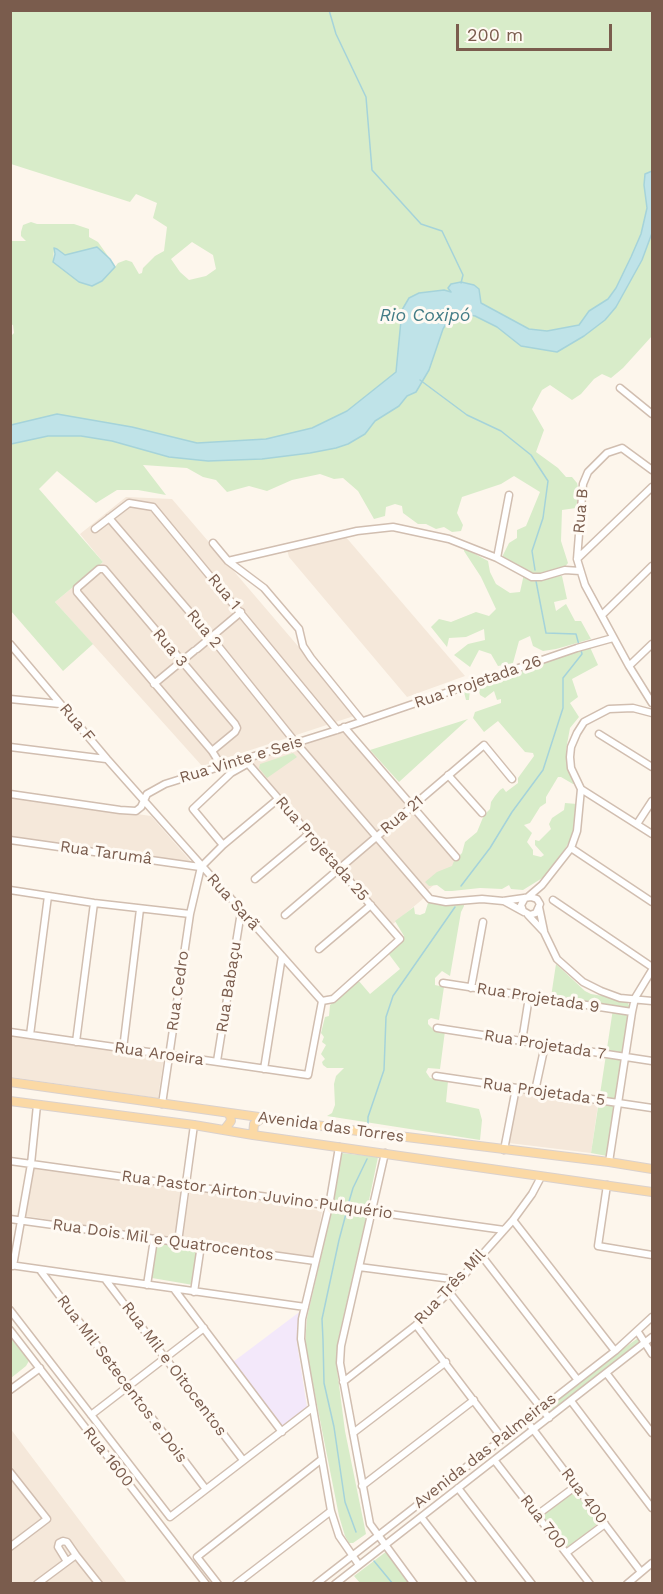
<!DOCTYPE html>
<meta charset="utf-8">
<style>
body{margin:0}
#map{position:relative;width:663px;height:1594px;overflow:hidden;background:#fdf6ec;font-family:"Work Sans",sans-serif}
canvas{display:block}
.frame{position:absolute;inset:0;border:12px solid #7a5c4d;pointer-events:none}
.scale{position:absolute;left:456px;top:24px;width:156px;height:27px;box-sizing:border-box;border:3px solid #7a5c4d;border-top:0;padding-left:8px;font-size:18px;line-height:21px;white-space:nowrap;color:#7a5c4d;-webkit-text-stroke:4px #fffaf3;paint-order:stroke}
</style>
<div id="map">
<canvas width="663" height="1594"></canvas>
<div class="frame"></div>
<div class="scale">200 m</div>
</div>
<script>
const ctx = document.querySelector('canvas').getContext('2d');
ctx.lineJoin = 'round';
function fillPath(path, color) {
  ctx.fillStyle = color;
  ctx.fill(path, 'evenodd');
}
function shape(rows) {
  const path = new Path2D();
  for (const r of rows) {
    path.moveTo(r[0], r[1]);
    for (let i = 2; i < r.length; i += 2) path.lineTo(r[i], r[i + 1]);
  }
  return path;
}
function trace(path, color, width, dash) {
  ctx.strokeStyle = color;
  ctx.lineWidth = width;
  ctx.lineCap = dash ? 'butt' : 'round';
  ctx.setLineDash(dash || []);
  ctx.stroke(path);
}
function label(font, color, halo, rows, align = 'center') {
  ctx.font = font + ' "Work Sans",sans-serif';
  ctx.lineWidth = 6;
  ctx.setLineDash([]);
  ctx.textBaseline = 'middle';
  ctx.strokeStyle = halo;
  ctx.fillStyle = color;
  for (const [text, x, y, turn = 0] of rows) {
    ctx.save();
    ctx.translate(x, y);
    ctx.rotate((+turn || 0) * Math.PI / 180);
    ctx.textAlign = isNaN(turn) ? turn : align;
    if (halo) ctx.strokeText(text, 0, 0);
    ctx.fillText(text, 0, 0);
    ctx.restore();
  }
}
fillPath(shape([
 [126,497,172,499,357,715,202,766,55,602,103,562,80,534],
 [345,536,465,676,407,697,289,557,287,550],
 [343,729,408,803,376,832,300,744],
 [292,745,371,837,340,864,250,760],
 [11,796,151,816,194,865,11,839],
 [412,809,459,863,428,890,381,836],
 [375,841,424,898,393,924,344,868],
 [11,1035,164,1057,158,1098,11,1077],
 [518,1093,598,1105,591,1153,509,1143],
 [33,1167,183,1189,175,1239,25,1216],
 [190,1190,322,1211,314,1259,182,1238],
 [10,1428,80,1521,127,1583,11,1583]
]), '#f5e8da');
fillPath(shape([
 [302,1310,297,1327,297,1343,307,1407,282,1426,233,1362]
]), '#f3e8fa');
fillPath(shape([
 [11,11,652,11,652,336,623,368,611,378,602,374,594,379,581,394,572,400,550,385,542,390,532,409,544,430,536,452,558,468,566,477,572,477,577,483,579,491,576,508,562,510,561,541,568,563,564,568,547,577,562,576,567,599,554,602,556,611,566,604,575,621,581,621,591,639,556,649,543,651,533,646,530,636,519,641,513,663,498,666,491,654,479,650,470,667,454,655,468,644,485,640,484,629,466,637,449,638,447,647,431,627,439,619,451,622,476,612,489,616,496,609,481,577,464,551,464,548,488,561,490,572,496,584,510,593,520,592,524,574,538,577,524,572,502,557,509,543,517,538,517,530,526,526,540,492,514,476,501,484,462,497,457,513,463,525,461,531,452,532,444,527,436,529,426,524,418,524,403,513,402,506,395,504,386,507,385,516,374,519,358,491,343,478,334,479,320,474,292,480,267,491,249,486,227,492,216,480,203,477,187,468,143,465,166,495,138,490,117,490,96,503,57,471,39,489,103,562,55,602,93,644,63,671,11,611,10,337,14,333,13,325,10,324,11,241,26,241,21,236,21,232,23,225,31,222,37,224,74,224,89,229,89,237,98,242,110,259,97,247,65,256,57,249,54,249,53,262,115,267,118,263,126,260,132,262,139,274,142,273,143,268,155,256,164,251,167,227,153,218,157,203,136,194,130,202,11,164],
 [192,242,213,255,216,269,206,276,189,280,180,272,171,259],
 [589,645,598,665,572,679,578,697,570,703,579,717,570,728,566,750,576,784,573,784,561,777,558,777,546,797,546,803,540,807,530,823,524,825,532,833,527,842,533,850,533,855,541,857,544,855,535,845,535,840,539,841,551,829,549,824,552,818,564,810,565,803,577,804,578,809,573,835,562,854,544,877,523,890,511,889,509,885,502,889,480,888,452,891,445,891,437,885,429,886,425,882,437,872,452,866,454,861,462,853,465,842,477,832,484,815,490,809,491,802,495,796,500,790,503,788,506,792,518,783,518,778,534,756,533,753,525,752,498,721,484,732,473,718,475,712,501,703,501,699,497,700,494,691,485,698,480,695,479,691,475,688,470,689,469,700,466,700,463,688],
 [468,719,399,782,370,750],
 [293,753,297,757,267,778,259,768,260,764],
 [432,902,464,903,464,906,461,912,450,976,442,971,435,978,435,985,444,987,439,1020,431,1018,428,1020,428,1024,433,1029,445,1031,440,1069,428,1068,426,1072,430,1078,448,1081,446,1102,479,1109,482,1120,480,1140,327,1116,332,1113,335,1105,334,1084,336,1076,344,1068,327,1068,323,1065,322,1062,325,1059,321,1054,326,1045,322,1042,324,1037,321,1033,325,1017,329,1016,330,1005,358,980,370,994,400,969,388,953,404,936,395,921,414,907,415,914,420,915,425,913,428,903],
 [556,964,585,991,591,994,626,1000,630,1007,629,1009,551,997],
 [613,1009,629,1011,607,1156,591,1153],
 [341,1153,378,1157,368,1205,333,1202],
 [332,1209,367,1214,339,1336,336,1362,345,1431,366,1534,353,1543,349,1543,345,1536,339,1516,305,1344,307,1318],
 [157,1239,198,1244,193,1285,152,1278],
 [10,1331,30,1359,26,1366,11,1378],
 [638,1338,642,1340,634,1349,552,1411,548,1410,548,1407,558,1396],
 [574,1489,600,1522,567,1548,541,1514],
 [387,1551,412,1583,360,1583,354,1576]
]), '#d8ecc9');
const water = shape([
 [652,171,652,233,642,260,616,307,605,320,584,336,557,352,521,346,497,327,475,316,456,312,452,314,443,329,429,370,416,392,407,396,399,406,375,421,365,434,348,444,336,448,310,453,262,459,208,461,169,457,112,441,81,436,48,436,11,444,11,425,57,414,132,427,197,443,266,439,312,428,347,411,396,372,402,310,409,298,419,293,444,290,451,292,448,288,451,284,461,282,474,285,479,289,481,303,529,329,547,331,579,325,589,311,608,299,616,288,631,257,641,234,647,208,644,185,645,174,652,171],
 [97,247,110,259,115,267,102,281,92,286,79,282,53,262,55,254,54,248,57,249,65,255,97,247]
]);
fillPath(water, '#bfe3e8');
trace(water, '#a5d3da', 1.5);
trace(shape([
 [329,10,336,34,366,97,372,170,421,224,442,231,463,275,461,283],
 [420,380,467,415,501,431,531,455,548,481,543,518,532,551,535,570],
 [536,581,546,633,576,634,579,645],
 [461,886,490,848,512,812,543,770,563,708,563,678,582,654,581,650],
 [368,1124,368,1117,384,1070,386,1017,393,996,455,907],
 [348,1205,353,1188,367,1159],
 [347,1210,339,1240,322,1319,323,1340,324,1383,334,1427,345,1502,356,1532],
 [374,1561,393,1584]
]), '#a5d3da', 1.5);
const minor = shape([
 [620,388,652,414],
 [652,470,622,448,607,453,588,472,583,484,577,559,585,585,629,666,652,703],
 [109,518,211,637,296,743,430,899,446,902,482,899,503,901,531,897,537,899,540,904,536,913,530,915,523,911,521,905,525,898],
 [95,529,129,503,153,507,337,730],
 [213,543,228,561,264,588,299,629,303,646,311,658,362,721],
 [497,558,509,495],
 [577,559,652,487],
 [228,561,357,531,393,527,449,539,497,558,532,577,541,577,565,570,580,571],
 [602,615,652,566],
 [10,644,107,759,322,1001],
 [197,649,241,612],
 [629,666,652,644],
 [154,684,194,651],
 [10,699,60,704],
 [344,727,456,857],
 [599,734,652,767],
 [10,747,106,759],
 [212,751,235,732,237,728,235,724,104,569,99,569,77,588,77,592,212,751,222,767],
 [244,759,400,939,333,999,322,1001],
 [448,775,482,813],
 [581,789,652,834],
 [10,794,120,810,136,811,141,807,147,794,165,784,337,730,577,648,613,638],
 [637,824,652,801],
 [10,840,200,867],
 [223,845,193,809,231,773,247,764],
 [571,848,652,902],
 [201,867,223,845,278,799],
 [255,879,309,834],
 [10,890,94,903,190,914],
 [528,897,542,885,571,848,577,831,581,789,571,768,570,757,571,747,577,733,584,722,609,709,633,708,652,713],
 [553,900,652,967],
 [504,901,524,912],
 [539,907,544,931],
 [285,915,484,745,512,779],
 [528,915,544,932,557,959,583,982,601,991,620,998,652,1001],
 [319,949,371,905],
 [443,983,632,1012],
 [471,988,483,922],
 [437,1028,652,1061],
 [10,1032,308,1075,322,1001],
 [30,1035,48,896],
 [522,1041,529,997],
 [76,1042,94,903],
 [123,1049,140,909],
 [217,1061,241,912],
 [264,1069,282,956],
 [436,1076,652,1108],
 [535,1091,545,1045],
 [162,1104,190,914,201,867],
 [339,1147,329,1206,302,1319,301,1339,331,1511,339,1536,359,1565],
 [504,1150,516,1088],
 [385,1153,341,1346,340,1363,370,1524,414,1584],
 [10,1161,504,1230],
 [609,1162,632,1012,635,998,652,970],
 [607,1185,598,1246,652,1255],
 [10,1219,315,1261],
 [513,1220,615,1351],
 [178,1242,194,1125],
 [481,1255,577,1379],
 [10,1265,305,1307],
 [13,1266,31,1164,37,1105],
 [359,1267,459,1280],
 [40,1270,205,1488],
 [105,1279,243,1460],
 [147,1285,154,1239],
 [174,1289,282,1432],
 [194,1292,201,1245],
 [449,1292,549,1418],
 [10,1310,170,1517,312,1408],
 [416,1325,502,1438],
 [10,1330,206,1584],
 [638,1332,652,1354],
 [607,1374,652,1433],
 [343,1382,416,1325,449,1292,513,1220,532,1194,541,1177],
 [10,1390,40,1368],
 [571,1401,652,1508],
 [91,1415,204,1328],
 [526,1420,641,1572],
 [353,1433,446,1362],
 [495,1461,590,1584],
 [10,1472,47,1519,10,1547],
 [362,1486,474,1400],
 [458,1488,532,1584],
 [537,1515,576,1486],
 [421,1517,473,1584],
 [566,1553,605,1524],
 [66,1560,58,1547,59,1543,63,1541,67,1542,76,1555],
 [37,1584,76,1555,99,1584],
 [218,1584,197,1557,322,1459],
 [236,1584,331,1511],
 [316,1584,615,1351,652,1317],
 [335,1584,652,1337],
 [627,1584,652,1563]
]);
const major = shape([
 [10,1082,358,1131,609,1162,652,1169],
 [10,1101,194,1125,253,1135,652,1192],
 [224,1130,231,1121,230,1115,227,1113],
 [253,1135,254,1124,262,1118]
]);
trace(minor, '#d1beb0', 9);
trace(major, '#dad1cd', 10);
trace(minor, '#fff', 6);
trace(major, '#fbd9a5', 8);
label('16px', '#7a5c4d', '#fffaf3', [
 ["Rua B",581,511,-85],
 ["Rua 1",224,592,50],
 ["Rua 2",204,629,50],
 ["Rua 3",170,648,50],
 ["Rua Projetada 26",478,682,-19],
 ["Rua F",77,723,50],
 ["Rua Vinte e Seis",241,760,-17],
 ["Rua 21",402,815,-40],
 ["Rua Projetada 25",322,849,49],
 ["Rua Tarumâ",106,853,8],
 ["Rua Sarã",233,902,48],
 ["Rua Babaçu",229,987,-81],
 ["Rua Cedro",178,991,-82],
 ["Rua Projetada 9",538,998,9],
 ["Rua Projetada 7",545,1045,9],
 ["Rua Aroeira",159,1054,8],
 ["Rua Projetada 5",544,1092,8],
 ["Avenida das Torres",331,1127,8],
 ["Rua Pastor Airton Juvino Pulquério",257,1195,8],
 ["Rua Dois Mil e Quatrocentos",163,1240,8],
 ["Rua Três Mil",450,1287,-47],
 ["Rua Mil e Oitocentos",174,1369,53],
 ["Rua Mil Setecentos e Dois",122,1379,53],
 ["Avenida das Palmeiras",485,1451,-38],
 ["Rua 1600",108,1457,52],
 ["Rua 400",584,1496,53],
 ["Rua 700",543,1522,52]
]);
label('italic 18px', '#437c86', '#fffaf3', [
 ["Rio Coxipó",425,316]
]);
</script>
